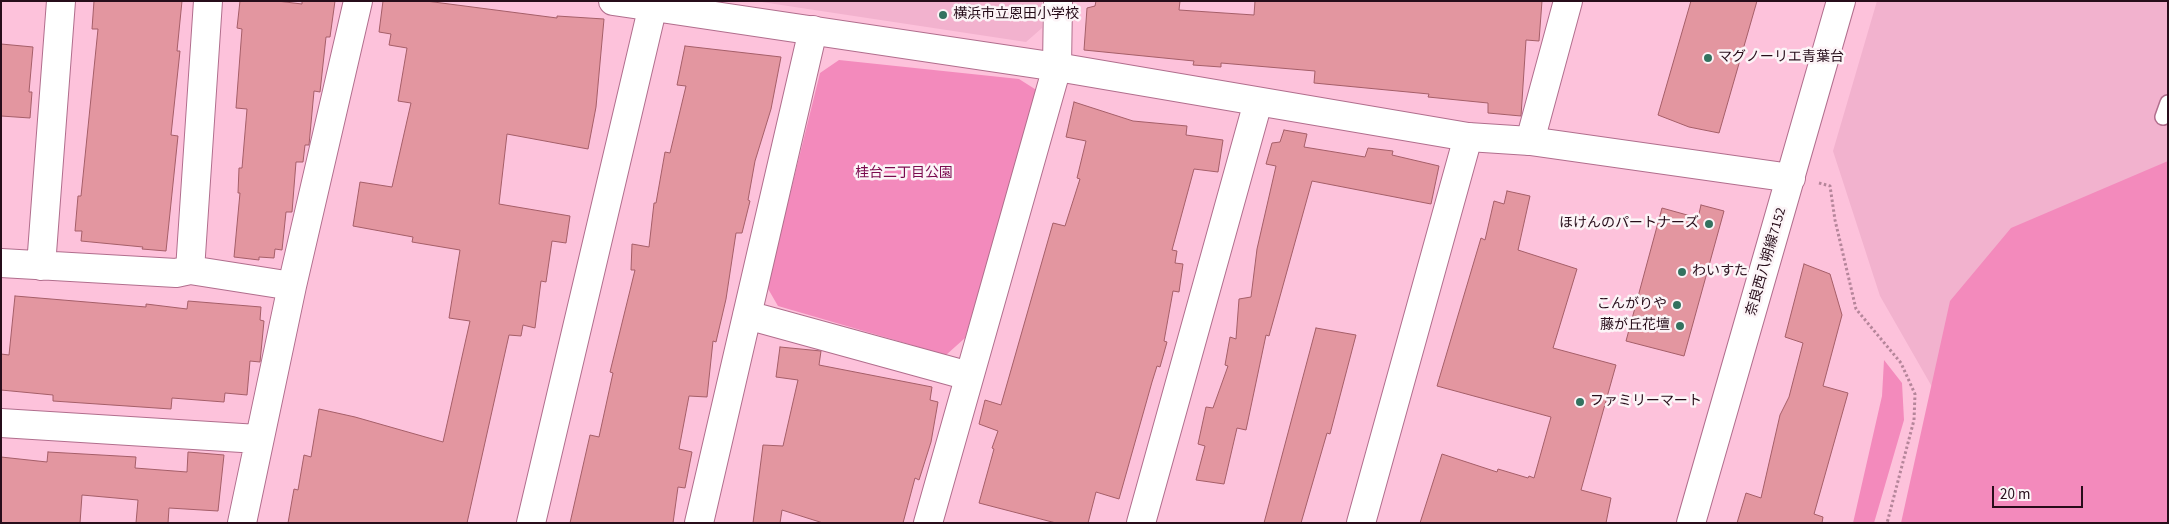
<!DOCTYPE html>
<meta charset="utf-8">
<style>
body{margin:0}
#map{position:relative;width:2169px;height:524px;overflow:hidden;background:#fdc2db;font-family:"Source Sans 3",sans-serif}
canvas{display:block}
.frame{position:absolute;inset:0;border:2px solid #270d1a;pointer-events:none}
.scale{position:absolute;left:1992px;top:486px;width:91px;height:22px;box-sizing:border-box;border:2px solid #270d1a;border-top:0;padding-left:6px;font-size:15px;line-height:18px;white-space:nowrap;color:#270d1a;-webkit-text-stroke:4px #fcf4f7;paint-order:stroke}
</style>
<div id="map">
<canvas width="2169" height="524"></canvas>
<div class="frame"></div>
<div class="scale">20 m</div>
</div>
<script>
const ctx = document.querySelector('canvas').getContext('2d');
ctx.lineJoin = 'round';
function fillPath(path, color) {
  ctx.fillStyle = color;
  ctx.fill(path, 'evenodd');
}
function shape(rows) {
  const path = new Path2D();
  for (const r of rows) {
    path.moveTo(r[0], r[1]);
    for (let i = 2; i < r.length; i += 2) path.lineTo(r[i], r[i + 1]);
  }
  return path;
}
function trace(path, color, width, dash) {
  ctx.strokeStyle = color;
  ctx.lineWidth = width;
  ctx.lineCap = dash ? 'butt' : 'round';
  ctx.setLineDash(dash || []);
  ctx.stroke(path);
}
function label(font, color, halo, rows, align = 'center') {
  ctx.font = font + ' "Source Sans 3","Noto Sans JP",sans-serif';
  ctx.lineWidth = 5;
  ctx.setLineDash([]);
  ctx.textBaseline = 'middle';
  ctx.strokeStyle = halo;
  ctx.fillStyle = color;
  for (const [text, x, y, turn = 0] of rows) {
    ctx.save();
    ctx.translate(x, y);
    ctx.rotate((+turn || 0) * Math.PI / 180);
    ctx.textAlign = isNaN(turn) ? turn : align;
    if (halo) ctx.strokeText(text, 0, 0);
    ctx.fillText(text, 0, 0);
    ctx.restore();
  }
}
fillPath(shape([
 [755,1,1042,1,1042,28,1026,42],
 [1877,1,2168,1,2168,523,2010,523,1880,296,1833,151]
]), '#f2b2ce');
fillPath(shape([
 [839,60,1019,79,1038,91,965,338,946,355,778,306,767,287,820,73],
 [2168,161,2168,523,1901,523,1950,301,2011,228],
 [1884,360,1902,383,1904,420,1874,523,1853,523,1882,396]
]), '#f38abc');
const building = shape([
 [94,1,182,1,177,51,180,51,171,135,178,136,166,251,142,249,143,247,81,241,82,231,75,231,78,196,81,196,98,29,92,29,94,1],
 [240,1,277,1,302,4,302,1,335,1,330,37,326,37,320,92,314,91,309,145,305,145,303,162,296,162,292,212,286,212,282,250,275,249,274,258,259,257,259,260,234,257,240,193,238,193,239,168,242,168,247,109,236,108,242,29,237,28,240,1],
 [383,1,426,1,557,18,557,16,604,19,596,107,588,149,507,134,499,204,570,216,566,243,552,241,546,282,541,281,535,328,523,325,521,336,509,335,467,523,288,523,294,489,298,490,304,455,311,457,319,409,355,417,443,442,470,321,449,318,460,250,412,242,413,237,353,226,360,182,392,187,411,103,398,101,407,48,389,45,391,34,379,32,383,1],
 [1096,1,1180,1,1179,10,1254,15,1255,1,1542,1,1539,41,1526,40,1521,116,1488,113,1488,103,1428,97,1429,94,1314,83,1315,71,1221,63,1221,67,1193,65,1194,61,1084,50,1087,8,1095,6,1096,1],
 [1691,1,1757,1,1719,133,1689,127,1658,115,1691,1],
 [1,44,33,47,29,92,32,92,30,118,1,116,1,44],
 [685,46,781,57,771,109,755,161,748,200,750,201,742,233,736,233,726,299,716,342,713,341,707,397,689,396,679,449,692,452,685,488,678,487,673,523,570,523,590,435,599,437,613,373,610,372,635,270,631,270,632,244,649,247,654,203,656,203,665,152,670,153,686,86,677,85,685,46],
 [1074,102,1133,121,1187,126,1186,135,1223,140,1218,172,1194,169,1172,250,1177,251,1175,263,1183,264,1179,292,1173,291,1164,341,1167,342,1160,367,1157,366,1152,382,1119,499,1096,492,1088,523,1056,523,979,503,994,449,992,448,998,431,979,424,985,400,1001,405,1053,223,1065,226,1080,179,1077,178,1086,141,1066,137,1074,102],
 [1284,130,1307,134,1304,147,1365,157,1368,148,1393,151,1392,155,1439,166,1431,204,1312,181,1269,336,1266,335,1246,430,1237,428,1224,484,1196,480,1205,446,1198,444,1206,407,1213,408,1228,366,1225,365,1230,337,1236,339,1239,299,1251,297,1257,249,1276,166,1266,164,1272,143,1280,142,1284,130],
 [1507,191,1530,196,1518,250,1577,269,1553,348,1616,365,1581,490,1611,498,1606,523,1420,523,1442,454,1497,472,1498,469,1528,478,1529,476,1534,478,1551,417,1437,386,1481,238,1485,240,1494,201,1504,204,1507,191],
 [1701,205,1724,211,1684,356,1626,341,1662,208,1698,218,1701,205],
 [1804,264,1830,274,1842,315,1823,386,1848,393,1814,514,1823,517,1822,523,1737,523,1746,493,1761,498,1780,415,1789,397,1803,343,1785,337,1804,264],
 [15,296,146,307,146,304,187,309,188,301,261,307,260,320,264,321,260,362,250,361,247,395,225,393,224,402,172,398,171,409,53,401,53,395,1,390,1,354,9,355,15,296],
 [1316,328,1356,335,1330,434,1327,433,1301,523,1264,523,1316,328],
 [780,347,821,351,819,365,932,387,930,400,938,402,931,442,919,480,915,478,903,523,823,523,782,510,780,523,753,523,763,445,783,446,798,380,776,377,780,347],
 [48,452,136,457,135,468,187,472,188,452,224,455,218,511,169,508,168,523,136,523,138,500,82,495,80,523,1,523,1,457,47,462,48,452]
]);
fillPath(building, '#e396a0');
trace(building, '#a55e68', 1);
const service = shape([
 [2163,117,2168,103]
]);
const minor = shape([
 [613,1,654,7],
 [1530,141,1568,1],
 [1,263,176,273,190,270,292,286],
 [41,266,61,1],
 [190,270,208,1],
 [747,315,969,376],
 [1,423,258,439],
 [242,523,292,286,358,1],
 [699,523,813,30],
 [928,523,1057,67,1058,1],
 [1141,523,1258,102],
 [1361,523,1468,137]
]);
const tertiary = shape([
 [654,7,1057,67,1468,137,1530,141,1791,178],
 [531,523,654,1],
 [1691,523,1841,1]
]);
trace(service, '#b16e8d', 18);
trace(minor, '#b16e8d', 30);
trace(tertiary, '#b16e8d', 30);
trace(shape([
 [1819,183,1830,186,1835,220,1856,309,1901,363,1915,394,1914,420,1887,523]
]), '#b5859a', 3, [2.5, 2.5]);
trace(service, '#fff', 15);
trace(minor, '#fff', 28);
trace(tertiary, '#fff', 28);
for (const [x, y, r, color] of [
 [943,15,5,"#33725f"],
 [1708,58,5,"#33725f"],
 [1709,224,5,"#33725f"],
 [1682,272,5,"#33725f"],
 [1677,305,5,"#33725f"],
 [1680,326,5,"#33725f"],
 [1580,402,5,"#33725f"]
]) {
  const dot = new Path2D();
  dot.arc(x, y, r, 0, 2 * Math.PI);
  ctx.fillStyle = color;
  ctx.fill(dot);
  trace(dot, '#fcf4f7', 2);
}
label('14px', '#270d1a', '#fcf4f7', [
 ["横浜市立恩田小学校",953,15],
 ["マグノーリエ青葉台",1718,58],
 ["ほけんのパートナーズ",1699,224,"right"],
 ["わいすた",1692,272],
 ["こんがりや",1667,305,"right"],
 ["藤が丘花壇",1670,326,"right"],
 ["ファミリーマート",1590,402]
], 'left');
label('14px', '#7a0a4e', '#fcf4f7', [
 ["桂台二丁目公園",904,174]
]);
label('14px', '#270d1a', '#fcf4f7', [
 ["奈良西八朔線7152",1767,262,-74]
]);
</script>
